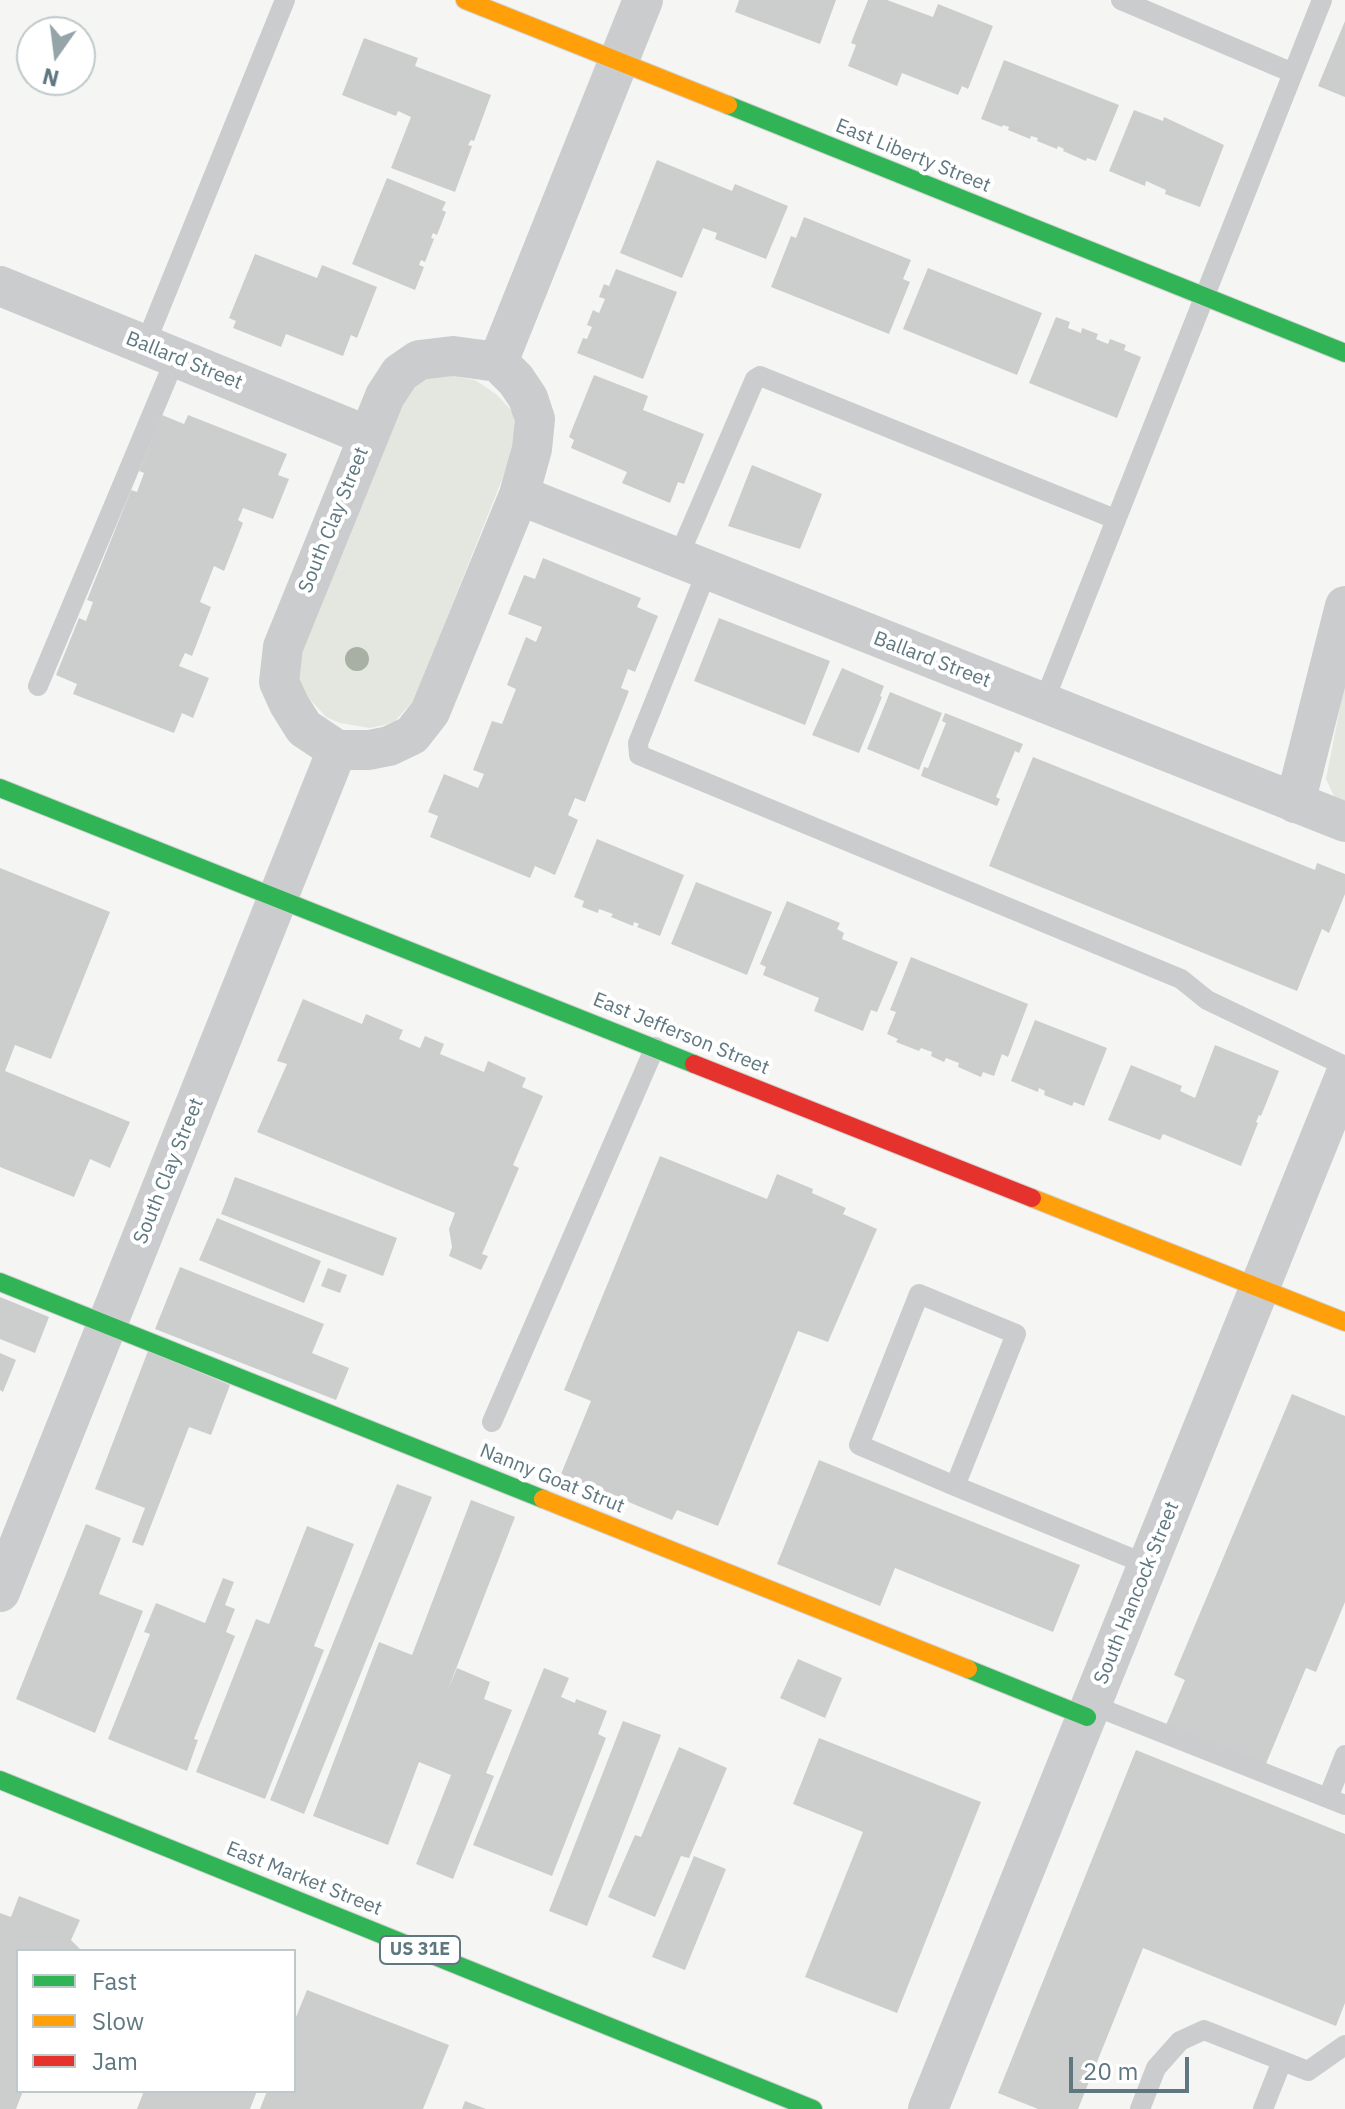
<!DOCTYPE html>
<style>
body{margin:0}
#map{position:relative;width:1345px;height:2109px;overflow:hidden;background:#f5f5f3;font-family:"IBM Plex Sans",sans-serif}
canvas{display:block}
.legend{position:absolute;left:16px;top:1949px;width:280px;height:144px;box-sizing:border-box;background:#fff;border:2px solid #bfc9cc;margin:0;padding:10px 14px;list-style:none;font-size:24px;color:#5f7880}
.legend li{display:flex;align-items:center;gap:16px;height:40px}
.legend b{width:40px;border:2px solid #bfc9cc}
.north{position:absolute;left:16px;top:16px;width:80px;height:80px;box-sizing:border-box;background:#fff;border:2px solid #bfc9cc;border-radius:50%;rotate:194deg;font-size:22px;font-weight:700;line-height:32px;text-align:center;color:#5f7880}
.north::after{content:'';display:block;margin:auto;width:28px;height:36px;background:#94a4a8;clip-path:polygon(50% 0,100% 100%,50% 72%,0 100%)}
.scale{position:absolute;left:1069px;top:2057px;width:120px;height:36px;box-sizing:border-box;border:4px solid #5f7880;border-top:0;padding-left:10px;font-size:24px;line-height:28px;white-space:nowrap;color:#5f7880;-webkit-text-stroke:6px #fff;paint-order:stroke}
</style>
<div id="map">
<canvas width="1345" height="2109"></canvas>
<ul class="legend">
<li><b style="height:10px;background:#30b455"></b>Fast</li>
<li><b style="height:10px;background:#ff9f0a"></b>Slow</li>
<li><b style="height:10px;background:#e5322d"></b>Jam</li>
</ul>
<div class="north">N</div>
<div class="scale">20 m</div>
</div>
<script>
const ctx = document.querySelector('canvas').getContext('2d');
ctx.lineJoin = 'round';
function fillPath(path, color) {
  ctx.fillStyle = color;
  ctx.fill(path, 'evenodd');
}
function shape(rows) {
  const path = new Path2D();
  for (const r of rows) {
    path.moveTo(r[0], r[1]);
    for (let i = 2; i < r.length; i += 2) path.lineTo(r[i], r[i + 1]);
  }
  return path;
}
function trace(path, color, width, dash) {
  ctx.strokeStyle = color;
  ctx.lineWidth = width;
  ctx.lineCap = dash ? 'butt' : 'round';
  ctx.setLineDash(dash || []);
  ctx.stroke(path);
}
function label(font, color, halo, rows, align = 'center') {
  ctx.font = font + ' "IBM Plex Sans",sans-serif';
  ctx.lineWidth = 8;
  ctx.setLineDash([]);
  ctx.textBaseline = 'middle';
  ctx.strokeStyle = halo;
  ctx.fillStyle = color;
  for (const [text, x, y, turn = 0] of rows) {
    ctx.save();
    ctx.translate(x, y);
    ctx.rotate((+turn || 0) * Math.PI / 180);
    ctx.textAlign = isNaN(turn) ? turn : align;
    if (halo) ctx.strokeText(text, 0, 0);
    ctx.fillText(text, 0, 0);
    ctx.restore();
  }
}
fillPath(shape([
 [452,376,475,380,496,394,513,412,515,432,513,452,414,700,395,721,384,725,370,728,340,723,326,717,306,695,299,683,301,654,401,402,413,387,428,378],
 [1345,682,1345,802,1334,796,1326,779]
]), '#e4e7e0');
fillPath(shape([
 [739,0,836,0,820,44,735,12],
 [868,0,887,0,933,17,938,4,993,26,968,89,962,86,958,95,902,73,897,86,848,66,856,45,851,43],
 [1345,21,1345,97,1318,86],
 [364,38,418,58,415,66,491,95,474,141,471,140,468,145,472,146,455,192,391,168,411,117,398,111,396,116,342,95],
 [1004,60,1119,105,1096,161,1087,158,1086,161,1063,151,1064,149,1058,146,1057,149,1037,141,1038,138,1031,136,1030,139,1008,130,1009,127,1003,125,1002,127,981,119],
 [1134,110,1163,121,1164,117,1224,145,1200,207,1165,194,1166,190,1146,181,1145,186,1109,171],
 [657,160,732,191,735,184,788,206,766,259,715,239,717,233,703,228,682,278,620,253],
 [387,178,446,202,442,210,446,212,437,235,433,233,431,238,434,239,425,262,421,260,419,265,424,267,415,290,352,264],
 [804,217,911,260,903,279,910,282,889,334,771,287,791,236,796,238],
 [255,254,317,278,322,265,377,287,357,338,351,335,343,356,286,334,281,347,233,328,236,321,229,318],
 [928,268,1042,313,1017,375,903,329],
 [616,269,677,292,643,379,577,353,583,338,587,339,592,327,587,325,593,310,599,313,605,299,599,297,604,284,609,286],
 [1056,317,1070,322,1068,328,1081,333,1082,328,1098,334,1096,339,1108,344,1110,339,1126,345,1124,350,1141,357,1117,418,1029,383],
 [594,375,648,396,643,410,704,434,684,484,678,482,670,503,622,483,627,472,571,448,574,440,569,437],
 [162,415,184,424,188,415,287,454,278,475,289,479,273,519,243,508,238,520,243,523,224,571,214,566,200,602,211,607,192,656,185,653,179,666,209,678,193,718,182,713,174,733,73,694,77,684,56,675,79,618,86,621,93,602,87,600,131,490,137,492,144,473,139,471],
 [752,465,822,494,800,549,728,526],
 [543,558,641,598,637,607,658,616,635,672,628,669,621,688,629,691,585,802,575,798,568,815,578,820,555,875,535,866,530,878,430,837,438,816,428,812,444,774,478,788,484,774,473,770,492,721,502,724,516,689,507,685,526,637,536,642,542,627,508,614,524,575,535,579],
 [719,618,830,661,805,725,694,681],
 [842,668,884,686,880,696,882,697,859,753,812,735],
 [890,692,942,713,919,770,867,749],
 [945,713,1023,744,1019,753,1015,751,996,797,1000,799,997,806,921,776,924,767,928,768,946,723,942,721],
 [1033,757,1315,870,1317,863,1345,874,1345,894,1329,933,1322,929,1297,991,989,866],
 [597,839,684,875,660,936,637,927,639,924,634,922,633,926,611,917,613,914,599,909,598,913,582,907,584,901,574,897],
 [0,868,110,912,51,1059,15,1045,5,1071,130,1122,110,1168,90,1159,74,1197,0,1167],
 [696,882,772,912,747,975,671,944],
 [787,901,840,923,837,929,844,933,842,939,898,962,877,1012,871,1010,863,1031,814,1011,819,998,763,975,766,967,760,964],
 [911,957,1028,1004,1008,1057,1002,1054,994,1076,983,1072,981,1077,958,1067,959,1063,946,1058,944,1062,931,1056,932,1052,921,1048,919,1051,896,1042,898,1039,887,1034,896,1012,890,1010],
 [303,999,362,1024,366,1014,403,1030,399,1039,420,1048,425,1036,444,1044,440,1054,484,1072,488,1061,526,1078,522,1087,543,1096,513,1165,519,1168,482,1254,488,1256,481,1270,449,1256,452,1247,449,1229,455,1213,257,1132,287,1064,277,1061],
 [1035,1020,1107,1048,1084,1106,1074,1102,1072,1106,1044,1095,1045,1091,1039,1088,1038,1092,1011,1081],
 [1215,1045,1279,1071,1261,1116,1259,1115,1256,1122,1258,1123,1241,1166,1163,1134,1160,1140,1108,1120,1131,1065,1182,1086,1180,1091,1195,1098],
 [660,1156,767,1199,777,1174,813,1189,812,1193,846,1208,843,1214,877,1229,828,1342,798,1331,718,1526,677,1510,672,1520,561,1474,591,1401,564,1390],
 [235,1177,397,1238,383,1276,221,1214],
 [217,1218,321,1261,304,1303,199,1260],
 [180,1267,324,1324,312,1353,349,1368,336,1400,155,1329],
 [328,1268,347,1275,340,1293,321,1286],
 [0,1297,49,1317,35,1353,0,1339],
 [148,1351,230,1385,211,1435,189,1427,143,1546,132,1542,145,1508,95,1489],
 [0,1353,16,1360,3,1392,0,1390],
 [1292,1394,1345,1416,1345,1602,1316,1672,1306,1668,1265,1766,1166,1725,1185,1680,1174,1675],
 [819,1460,1080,1565,1053,1632,895,1568,880,1606,777,1564],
 [397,1484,432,1497,304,1814,270,1800],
 [471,1500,515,1517,447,1692,457,1668,490,1682,484,1699,512,1710,486,1773,494,1776,453,1879,416,1864,451,1775,419,1762,388,1845,313,1816,379,1642,412,1655],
 [86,1524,121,1538,99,1594,143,1611,95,1733,16,1699],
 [307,1526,354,1544,314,1646,324,1650,265,1799,196,1772,256,1619,269,1624],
 [223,1578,234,1582,225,1605,235,1609,226,1632,235,1636,194,1739,198,1740,187,1771,108,1739,150,1634,144,1632,156,1603,205,1623],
 [798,1659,842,1678,825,1718,780,1698],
 [544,1668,569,1678,561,1697,575,1703,576,1699,607,1711,598,1734,606,1738,552,1876,473,1845],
 [623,1721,661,1735,587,1926,549,1911],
 [819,1738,981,1802,897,2013,805,1977,863,1832,793,1804],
 [679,1747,727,1768,689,1858,681,1856,655,1917,608,1897,635,1835,641,1837],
 [1136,1750,1345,1834,1345,2003,1336,2026,1143,1948,1078,2109,1038,2109,998,2093],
 [694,1856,726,1869,685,1970,652,1957],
 [19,1896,80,1920,71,1940,80,1949,79,1951,18,1951,18,2091,23,2091,16,2109,0,2109,0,1913,11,1917],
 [307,1990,449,2045,423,2109,260,2109,267,2091,294,2091,294,2022],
 [144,2091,257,2091,250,2109,137,2109],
 [465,2101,486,2109,462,2109]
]), '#cccece');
const fast = shape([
 [728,105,1345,353],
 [0,788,694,1064],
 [0,1282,543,1499],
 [968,1669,1087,1717],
 [0,1780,813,2109]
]);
const slow = shape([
 [465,0,728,105],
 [1032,1198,1345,1322],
 [543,1499,968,1669]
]);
const jam = shape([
 [694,1064,1032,1198]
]);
trace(fast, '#d1d3d3', 20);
trace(slow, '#d1d3d3', 20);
trace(jam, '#d1d3d3', 20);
trace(shape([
 [1121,0,1293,73],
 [145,345,285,0],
 [677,560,755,379,760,376,1115,519],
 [707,571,638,743,639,755,1181,979,1207,1000,1345,1066],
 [38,686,176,357],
 [1043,704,1322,0],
 [492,1422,655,1047],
 [955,1486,1016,1334,919,1294,859,1445,955,1486,1148,1565],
 [1092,1705,1345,1805],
 [1328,1798,1345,1755],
 [1140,2109,1156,2068,1180,2041,1204,2030,1308,2071,1345,2045],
 [1263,2109,1282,2061]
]), '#cacccd', 20);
trace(shape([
 [0,286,368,436],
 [453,356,498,362,516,380,528,398,535,419,532,449,519,495,430,712,412,735,389,746,369,750,337,750,304,728,289,704,279,682,283,647,385,396,400,373,419,360,453,356],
 [498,362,643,0],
 [519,495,1345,822],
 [1295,803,1345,606],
 [0,1592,337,750],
 [928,2109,1345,1076]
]), '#cacccd', 40);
trace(fast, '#30b455', 18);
trace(slow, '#ff9f0a', 18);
trace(jam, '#e5322d', 18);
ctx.fillStyle = '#a7b0a2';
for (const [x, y] of [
 [357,659]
]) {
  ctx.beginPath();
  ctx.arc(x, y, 12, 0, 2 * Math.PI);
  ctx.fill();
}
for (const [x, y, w] of [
 [420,1950,80]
]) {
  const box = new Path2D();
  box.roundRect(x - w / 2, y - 14, w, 28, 6);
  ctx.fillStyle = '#fff';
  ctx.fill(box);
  trace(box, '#5f7880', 2);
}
label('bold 18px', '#5f7880', null, [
 ["US 31E",420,1950]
]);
label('20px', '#5f7880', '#fff', [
 ["East Liberty Street",913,156,22],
 ["Ballard Street",184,361,22],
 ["South Clay Street",334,520,-68],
 ["Ballard Street",932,660,21],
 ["East Jefferson Street",681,1034,22],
 ["South Clay Street",169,1171,-68],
 ["Nanny Goat Strut",552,1479,22],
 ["South Hancock Street",1137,1593,-68],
 ["East Market Street",304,1879,22]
]);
</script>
